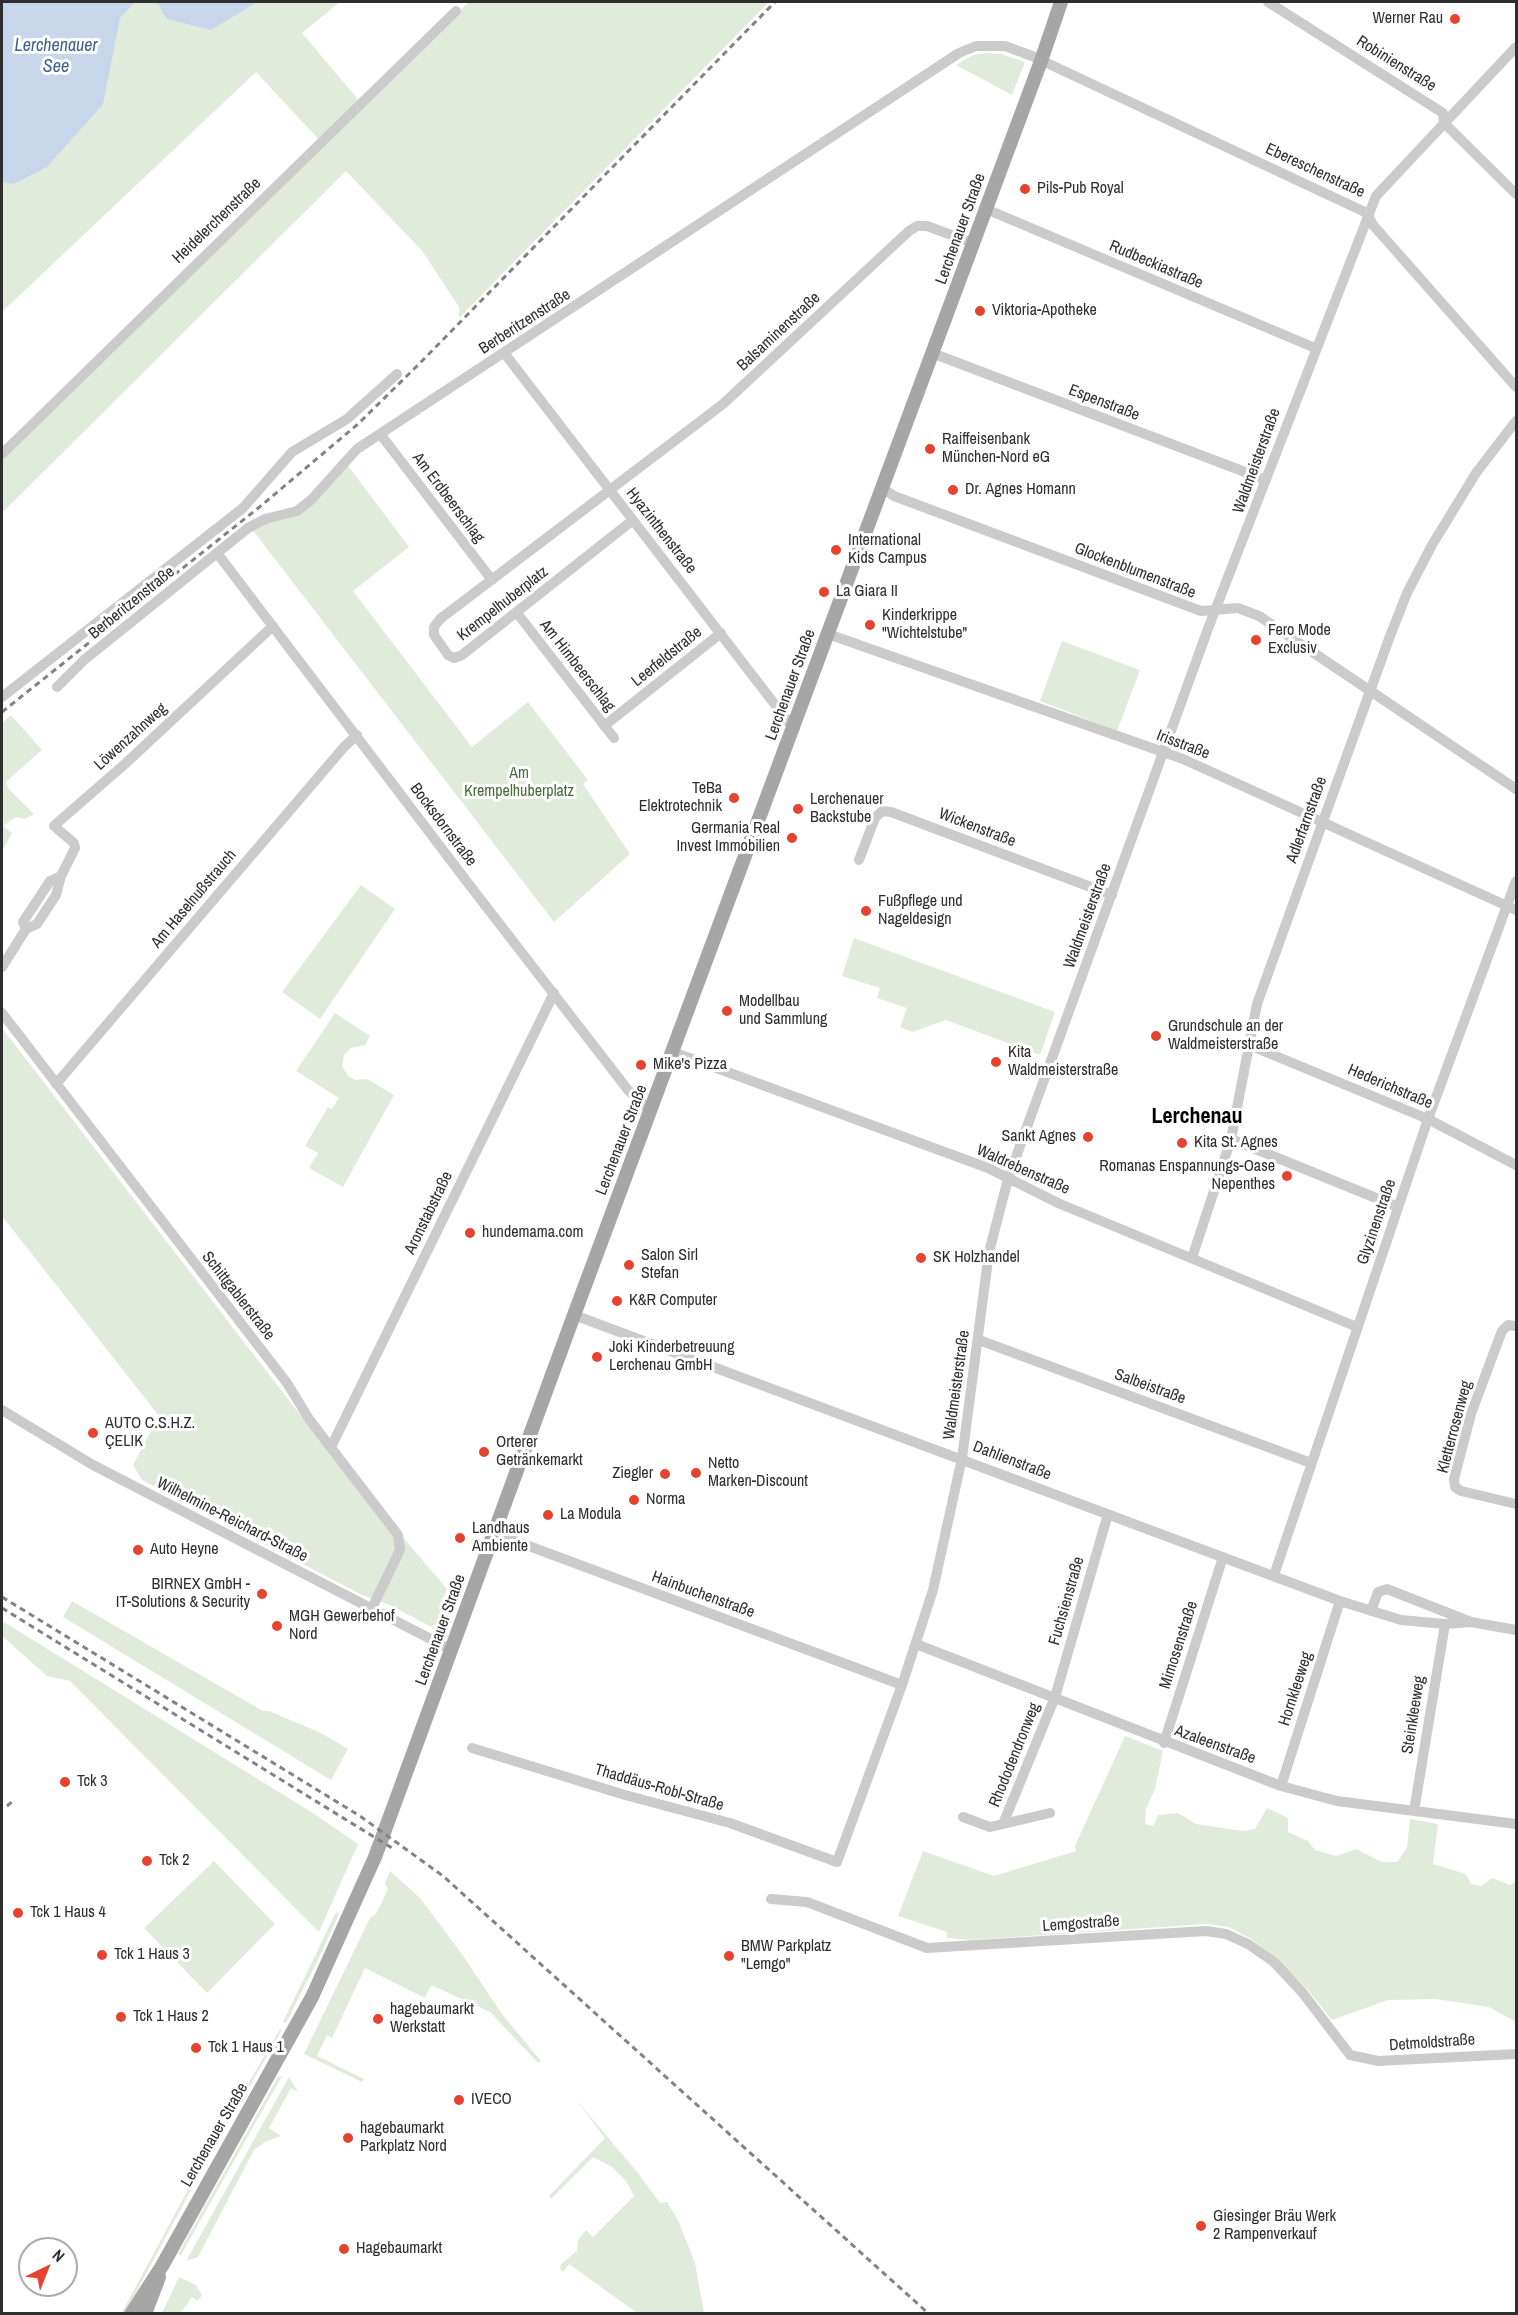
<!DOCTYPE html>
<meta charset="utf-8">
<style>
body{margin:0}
#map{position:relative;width:1518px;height:2315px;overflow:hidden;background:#fff;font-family:"Archivo Narrow",sans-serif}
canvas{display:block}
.frame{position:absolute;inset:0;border:3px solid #2e2e2e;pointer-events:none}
.north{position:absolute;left:18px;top:2237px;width:60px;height:60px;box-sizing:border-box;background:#fff;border:2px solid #ababab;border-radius:50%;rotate:43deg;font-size:16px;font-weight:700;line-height:24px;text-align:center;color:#2e2e2e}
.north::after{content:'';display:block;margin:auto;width:21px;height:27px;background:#e6432e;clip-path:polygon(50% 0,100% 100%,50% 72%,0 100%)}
</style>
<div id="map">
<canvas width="1518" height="2315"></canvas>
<div class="frame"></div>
<div class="north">N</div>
</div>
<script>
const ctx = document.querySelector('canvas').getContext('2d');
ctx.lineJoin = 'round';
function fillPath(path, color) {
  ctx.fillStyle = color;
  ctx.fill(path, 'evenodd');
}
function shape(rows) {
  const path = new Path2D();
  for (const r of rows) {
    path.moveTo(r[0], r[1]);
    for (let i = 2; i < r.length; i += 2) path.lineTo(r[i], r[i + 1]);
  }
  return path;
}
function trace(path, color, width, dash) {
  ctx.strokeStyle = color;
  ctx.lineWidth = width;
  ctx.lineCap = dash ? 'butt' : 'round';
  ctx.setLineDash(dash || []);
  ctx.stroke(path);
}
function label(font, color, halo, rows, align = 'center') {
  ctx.font = font + ' "Archivo Narrow",sans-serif';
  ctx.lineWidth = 6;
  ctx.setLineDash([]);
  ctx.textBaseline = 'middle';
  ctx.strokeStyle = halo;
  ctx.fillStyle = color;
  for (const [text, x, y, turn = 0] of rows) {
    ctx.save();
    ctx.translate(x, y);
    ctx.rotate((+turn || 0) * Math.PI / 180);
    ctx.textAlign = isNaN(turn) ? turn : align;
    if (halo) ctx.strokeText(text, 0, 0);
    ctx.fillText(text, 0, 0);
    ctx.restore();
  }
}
fillPath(shape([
 [2,2,340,2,302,33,362,104,469,2,769,2,459,318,459,307,423,252,346,171,2,513,2,460,322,143,256,72,2,312],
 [986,53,1001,54,1025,62,1012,95,956,65,973,55],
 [346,463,409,547,353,591,472,747,528,702,588,780,583,784,630,854,554,922,248,524,296,510],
 [1062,641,1140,670,1117,731,1040,701],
 [11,715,42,750,6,782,9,789,34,814,25,819,16,817,3,826,12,833,2,851,2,723],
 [361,885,395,909,320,1019,282,992],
 [854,938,1055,1012,1040,1055,946,1020,912,1032,900,1027,907,1008,877,998,880,988,842,976],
 [335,1013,370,1036,365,1045,351,1048,344,1055,342,1066,349,1077,356,1080,367,1079,394,1095,343,1187,309,1168,318,1153,305,1146,328,1107,332,1109,339,1098,296,1071],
 [2,1028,365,1499,408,1543,447,1589,442,1602,445,1605,437,1623,431,1627,390,1605,362,1595,142,1480,133,1465,159,1416,2,1216],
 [72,1601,263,1711,269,1711,321,1733,348,1749,331,1780,63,1617],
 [4,1622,316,1815,358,1844,319,1932,70,1681,47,1676,2,1636,2,1625],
 [1125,1736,1163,1751,1155,1789,1146,1809,1145,1823,1147,1825,1153,1826,1158,1815,1178,1813,1196,1824,1243,1831,1255,1829,1267,1808,1288,1818,1288,1832,1308,1841,1315,1850,1336,1856,1356,1849,1382,1862,1397,1862,1407,1848,1410,1819,1438,1824,1433,1864,1466,1874,1471,1884,1481,1886,1492,1878,1510,1885,1516,1882,1516,2022,1489,2007,1435,1999,1388,2000,1332,2020,1307,1989,1277,1959,1251,1939,1229,1927,1207,1924,970,1940,947,1938,947,1932,898,1916,923,1851,994,1876,1076,1851,1075,1846],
 [214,1861,275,1924,207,1993,144,1928],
 [390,1871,420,1898,464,1957,502,2014,541,2061,538,2063,490,2012,431,1985,425,1998,365,1968,332,2038,327,2035,317,2056,364,2079,362,2082,304,2054,370,1918,376,1914,388,1889,385,1883],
 [336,1912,339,1914,319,1958,286,2023,283,2022],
 [280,2029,282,2030,206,2162,125,2313,121,2314,204,2160],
 [282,2076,181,2255,178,2254,278,2077],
 [289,2077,298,2092,291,2088,269,2128,281,2136,265,2142,254,2150,198,2257,186,2261],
 [573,2096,638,2173,660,2203,667,2202,678,2220,695,2263,704,2313,637,2313,569,2264,563,2272,560,2269,561,2264,577,2251,578,2240,586,2230,593,2237,634,2196,626,2181,612,2167,593,2157,551,2199,549,2196,605,2138],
 [179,2277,196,2285,202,2295,198,2301,192,2297,181,2313,162,2313]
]), '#e1ebdb');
fillPath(shape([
 [2,2,135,2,120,18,103,104,47,167,14,184,2,182],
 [152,2,257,2,211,30,167,19,158,4]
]), '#c7d6eb');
trace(shape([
 [1268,2,1443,113,1444,123,1516,194],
 [986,209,1315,348],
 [932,353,1266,480],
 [505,354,793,728],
 [381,435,492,580],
 [2,454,456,11],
 [882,488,894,496,1201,611,1238,608,1259,616,1516,789],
 [633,520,462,655,454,658,448,655,434,635,434,627,440,619,723,404,909,231,917,226,927,226,973,243],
 [217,553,471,887,628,1090,651,1111],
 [517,613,614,738],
 [828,634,1183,759,1516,910],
 [57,687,84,660,248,528,265,519,297,511,311,500,357,449,959,53,976,46,1005,46,1032,56,1367,213,1373,225,1516,387],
 [2,697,243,508,292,452,347,419,397,374],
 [604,726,721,633],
 [859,860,875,818,882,811,891,812,1112,895],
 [26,929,23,922,50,881,61,876],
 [2,967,26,929,37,924,56,895,61,876,75,848,74,843,54,826,56,824,126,763,273,626],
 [2,1013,287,1383,309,1419,398,1535,400,1550,372,1608],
 [1249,1045,1428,1119,1516,1165],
 [673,1052,988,1168,1058,1203,1357,1327],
 [56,1084,344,747,357,735],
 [1231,1139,1398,1207],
 [1192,1258,1231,1139,1257,1004,1390,636,1407,593,1432,545,1476,473,1516,421],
 [574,1315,1340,1601,1401,1620,1445,1624,1471,1622],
 [1516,1326,1508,1325,1502,1331,1494,1352,1471,1414,1454,1479,1455,1487,1461,1491,1516,1504],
 [979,1340,1311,1463],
 [2,1410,93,1465,452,1650],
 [331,1447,554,993],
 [494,1533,902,1685],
 [1274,1575,1428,1119,1516,881],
 [1371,1611,1378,1592,1387,1589,1471,1622,1516,1630],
 [916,1644,1281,1786,1337,1801,1516,1824],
 [1164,1743,1223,1557],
 [472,1748,625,1795,730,1823,837,1862,902,1685,933,1590,962,1458,989,1252,1008,1179,1209,626,1376,196,1516,47],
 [1281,1786,1340,1601],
 [1414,1811,1445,1624],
 [1050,1813,1003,1824,1055,1697,1108,1514],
 [963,1817,990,1827,1003,1824],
 [771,1899,807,1902,927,1948,1206,1931,1226,1934,1248,1944,1274,1962,1302,1992,1350,2055,1378,2061,1516,2054]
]), '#cbcbcb', 10);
trace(shape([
 [131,2314,162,2266,312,1997,375,1857,574,1315,1041,61,1061,2],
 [145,2314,159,2277]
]), '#a6a6a6', 14);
trace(shape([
 [2,712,262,505,358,424,417,366,775,2],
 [2,1597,360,1816,443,1876,929,2314],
 [2,1608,392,1848],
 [7,1806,14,1800]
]), '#838383', 3, [6, 4.5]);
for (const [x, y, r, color] of [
 [1455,19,6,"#e6432e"],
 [1025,189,6,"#e6432e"],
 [980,311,6,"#e6432e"],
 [930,449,6,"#e6432e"],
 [953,490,6,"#e6432e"],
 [836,550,6,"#e6432e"],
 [824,592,6,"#e6432e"],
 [870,625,6,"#e6432e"],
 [1256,640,6,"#e6432e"],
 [734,798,6,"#e6432e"],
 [798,809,6,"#e6432e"],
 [792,838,6,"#e6432e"],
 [866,911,6,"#e6432e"],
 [727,1011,6,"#e6432e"],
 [1156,1036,6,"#e6432e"],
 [996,1062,6,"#e6432e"],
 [641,1065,6,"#e6432e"],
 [1088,1137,6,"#e6432e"],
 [1182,1143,6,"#e6432e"],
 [1287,1176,6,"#e6432e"],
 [470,1233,6,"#e6432e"],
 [921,1258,6,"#e6432e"],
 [629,1265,6,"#e6432e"],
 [617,1301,6,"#e6432e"],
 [597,1357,6,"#e6432e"],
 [93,1433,6,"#e6432e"],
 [484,1452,6,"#e6432e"],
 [696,1473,6,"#e6432e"],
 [665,1474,6,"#e6432e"],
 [634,1500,6,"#e6432e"],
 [548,1515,6,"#e6432e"],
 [460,1538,6,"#e6432e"],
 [138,1550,6,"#e6432e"],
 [262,1594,6,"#e6432e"],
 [277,1626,6,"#e6432e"],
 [65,1782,6,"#e6432e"],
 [147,1861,6,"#e6432e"],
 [18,1913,6,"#e6432e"],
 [102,1955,6,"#e6432e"],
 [729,1956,6,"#e6432e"],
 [121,2017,6,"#e6432e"],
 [378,2019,6,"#e6432e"],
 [196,2048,6,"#e6432e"],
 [459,2100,6,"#e6432e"],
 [348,2138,6,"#e6432e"],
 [1201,2226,6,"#e6432e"],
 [344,2249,6,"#e6432e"]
]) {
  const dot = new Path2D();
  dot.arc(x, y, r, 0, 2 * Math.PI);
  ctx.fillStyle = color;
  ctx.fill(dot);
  trace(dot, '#fff', 2);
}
label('16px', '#2e2e2e', '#fff', [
 ["Werner Rau",1443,19,"right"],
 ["Pils-Pub Royal",1037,189],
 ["Viktoria-Apotheke",992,311],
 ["Raiffeisenbank",942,440],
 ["München-Nord eG",942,458],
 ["Dr. Agnes Homann",965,490],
 ["International",848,541],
 ["Kids Campus",848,559],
 ["La Giara II",836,592],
 ["Kinderkrippe",882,616],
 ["\"Wichtelstube\"",882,634],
 ["Fero Mode",1268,631],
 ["Exclusiv",1268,649],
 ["TeBa",722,789,"right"],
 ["Elektrotechnik",722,807,"right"],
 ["Lerchenauer",810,800],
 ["Backstube",810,818],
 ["Germania Real",780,829,"right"],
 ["Invest Immobilien",780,847,"right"],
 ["Fußpflege und",878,902],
 ["Nageldesign",878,920],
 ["Modellbau",739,1002],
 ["und Sammlung",739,1020],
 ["Grundschule an der",1168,1027],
 ["Waldmeisterstraße",1168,1045],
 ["Kita",1008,1053],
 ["Waldmeisterstraße",1008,1071],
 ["Mike's Pizza",653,1065],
 ["Sankt Agnes",1076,1137,"right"],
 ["Kita St. Agnes",1194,1143],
 ["Romanas Enspannungs-Oase",1275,1167,"right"],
 ["Nepenthes",1275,1185,"right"],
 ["hundemama.com",482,1233],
 ["Salon Sirl",641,1256],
 ["Stefan",641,1274],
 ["SK Holzhandel",933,1258],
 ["K&R Computer",629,1301],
 ["Joki Kinderbetreuung",609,1348],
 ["Lerchenau GmbH",609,1366],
 ["AUTO C.S.H.Z.",105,1424],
 ["ÇELIK",105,1442],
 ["Orterer",496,1443],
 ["Getränkemarkt",496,1461],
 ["Netto",708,1464],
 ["Marken-Discount",708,1482],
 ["Ziegler",653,1474,"right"],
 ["Norma",646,1500],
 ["La Modula",560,1515],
 ["Landhaus",472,1529],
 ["Ambiente",472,1547],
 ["Auto Heyne",150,1550],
 ["BIRNEX GmbH -",250,1585,"right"],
 ["IT-Solutions & Security",250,1603,"right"],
 ["MGH Gewerbehof",289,1617],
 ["Nord",289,1635],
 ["Tck 3",77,1782],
 ["Tck 2",159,1861],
 ["Tck 1 Haus 4",30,1913],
 ["BMW Parkplatz",741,1947],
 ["\"Lemgo\"",741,1965],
 ["Tck 1 Haus 3",114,1955],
 ["hagebaumarkt",390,2010],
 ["Werkstatt",390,2028],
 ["Tck 1 Haus 2",133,2017],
 ["Tck 1 Haus 1",208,2048],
 ["IVECO",471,2100],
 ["hagebaumarkt",360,2129],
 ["Parkplatz Nord",360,2147],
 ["Giesinger Bräu Werk",1213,2217],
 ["2 Rampenverkauf",1213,2235],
 ["Hagebaumarkt",356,2249]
], 'left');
label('16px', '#2e2e2e', '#fff', [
 ["Robinienstraße",1396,64,32],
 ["Ebereschenstraße",1315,171,25],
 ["Heidelerchenstraße",217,221,-44],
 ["Lerchenauer Straße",961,229,-70],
 ["Rudbeckiastraße",1156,265,23],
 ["Berberitzenstraße",525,322,-33],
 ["Balsaminenstraße",779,332,-43],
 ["Espenstraße",1104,403,21],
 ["Waldmeisterstraße",1257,461,-70],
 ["Am Erdbeerschlag",448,498,53],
 ["Hyazinthenstraße",661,531,52],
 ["Glockenblumenstraße",1135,571,21],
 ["Berberitzenstraße",132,603,-39],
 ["Krempelhuberplatz",503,604,-38],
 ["Leerfeldstraße",667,657,-39],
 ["Am Himbeerschlag",577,666,52],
 ["Lerchenauer Straße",791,685,-70],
 ["Löwenzahnweg",131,737,-42],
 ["Irisstraße",1183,745,21],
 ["Adlerfarnstraße",1307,820,-70],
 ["Bocksdornstraße",443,825,53],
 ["Wickenstraße",977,828,21],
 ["Am Haselnußstrauch",194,899,-50],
 ["Waldmeisterstraße",1088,916,-70],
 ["Hederichstraße",1390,1087,23],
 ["Lerchenauer Straße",622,1140,-69],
 ["Waldrebenstraße",1023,1170,24],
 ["Aronstabstraße",429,1213,-64],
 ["Glyzinenstraße",1377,1222,-71],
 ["Schittgablerstraße",238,1296,52],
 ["Waldmeisterstraße",957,1385,-82],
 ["Salbeistraße",1150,1387,20],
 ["Kletterrosenweg",1455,1427,-75],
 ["Dahlienstraße",1012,1461,21],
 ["Wilhelmine-Reichard-Straße",232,1520,27],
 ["Hainbuchenstraße",703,1595,20],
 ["Fuchsienstraße",1067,1601,-74],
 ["Lerchenauer Straße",441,1630,-70],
 ["Mimosenstraße",1179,1645,-72],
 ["Hornkleeweg",1296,1689,-72],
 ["Steinkleeweg",1414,1715,-81],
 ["Azaleenstraße",1215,1745,20],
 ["Rhododendronweg",1015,1755,-68],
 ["Thaddäus-Robl-Straße",659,1788,16],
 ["Lemgostraße",1081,1924,-4],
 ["Detmoldstraße",1432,2043,-4],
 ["Lerchenauer Straße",215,2135,-60]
]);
label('16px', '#486a3b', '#fff', [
 ["Am",519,774],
 ["Krempelhuberplatz",519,792]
]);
label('italic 18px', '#3b5f90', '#fff', [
 ["Lerchenauer",56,46],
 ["See",56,67]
]);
label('bold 22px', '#000', '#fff', [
 ["Lerchenau",1197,1117]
]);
</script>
